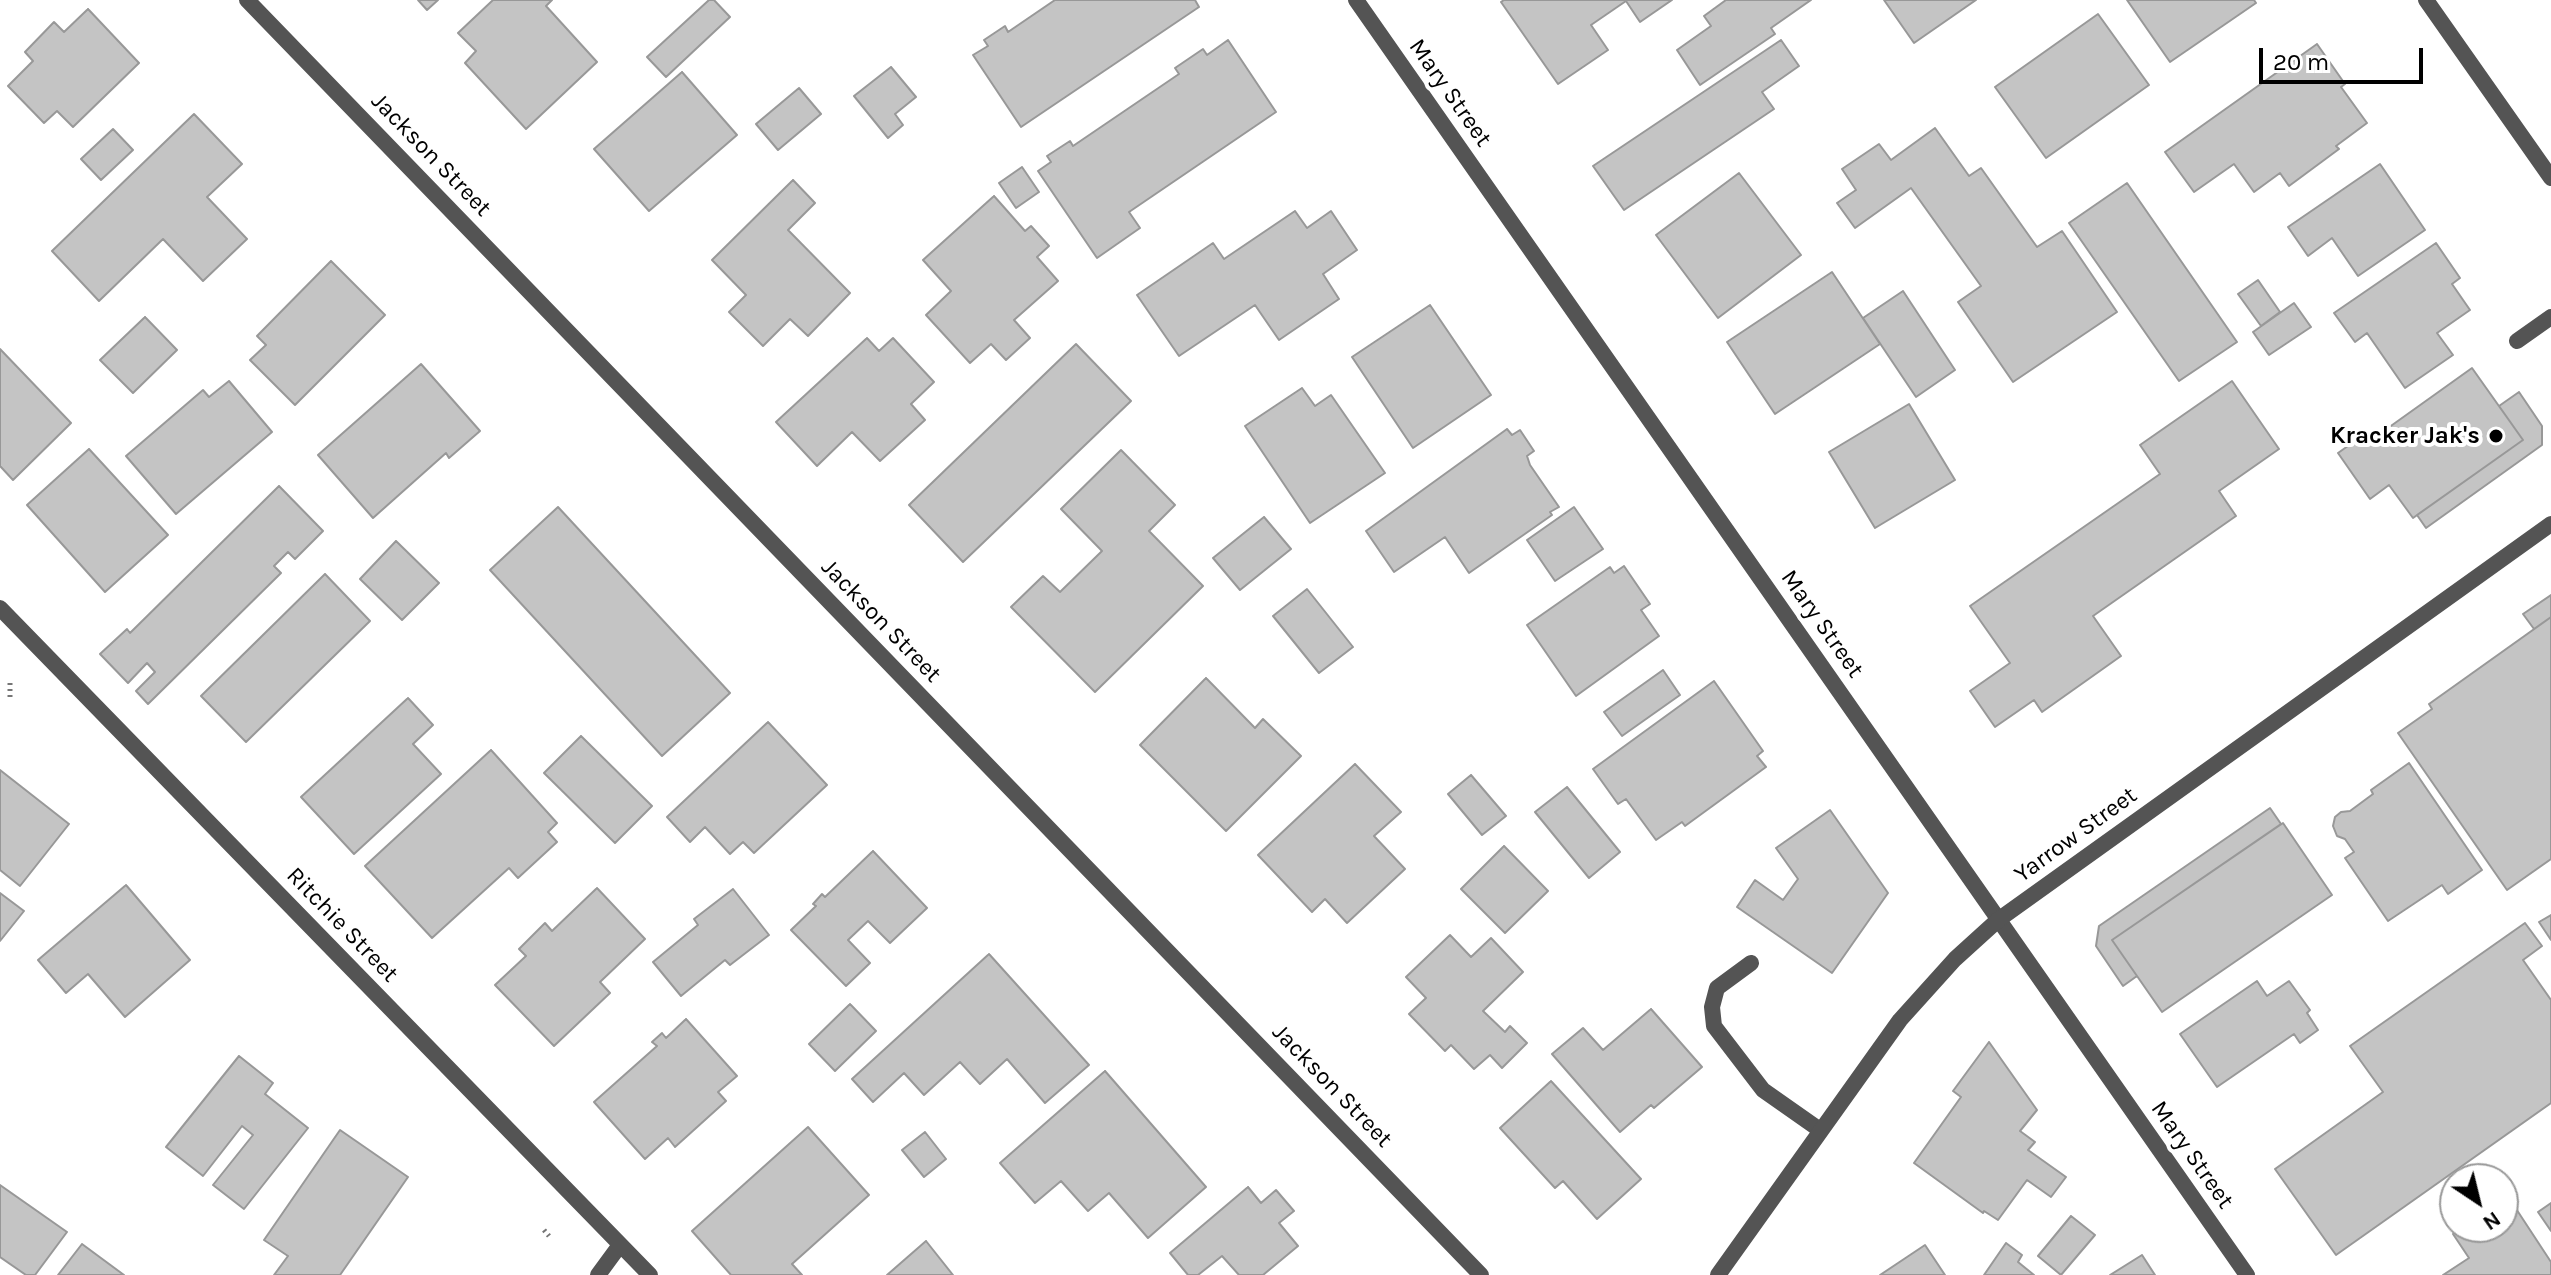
<!DOCTYPE html>
<style>
body{margin:0}
#map{position:relative;width:2551px;height:1275px;overflow:hidden;background:#fff;font-family:Karla,sans-serif}
canvas{display:block}
.north{position:absolute;left:2439px;top:1163px;width:80px;height:80px;box-sizing:border-box;background:#fff;border:2px solid #999;border-radius:50%;rotate:145deg;font-size:22px;font-weight:700;line-height:32px;text-align:center;color:#000}
.north::after{content:'';display:block;margin:auto;width:28px;height:36px;background:#000;clip-path:polygon(50% 0,100% 100%,50% 72%,0 100%)}
.scale{position:absolute;left:2259px;top:48px;width:164px;height:36px;box-sizing:border-box;border:4px solid #000;border-top:0;padding-left:10px;font-size:24px;line-height:28px;white-space:nowrap;color:#000;-webkit-text-stroke:6px #fff;paint-order:stroke}
</style>
<div id="map">
<canvas width="2551" height="1275"></canvas>
<div class="north">N</div>
<div class="scale">20 m</div>
</div>
<script>
const ctx = document.querySelector('canvas').getContext('2d');
ctx.lineJoin = 'round';
function fillPath(path, color) {
  ctx.fillStyle = color;
  ctx.fill(path, 'evenodd');
}
function shape(rows) {
  const path = new Path2D();
  for (const r of rows) {
    path.moveTo(r[0], r[1]);
    for (let i = 2; i < r.length; i += 2) path.lineTo(r[i], r[i + 1]);
  }
  return path;
}
function trace(path, color, width, dash) {
  ctx.strokeStyle = color;
  ctx.lineWidth = width;
  ctx.lineCap = dash ? 'butt' : 'round';
  ctx.setLineDash(dash || []);
  ctx.stroke(path);
}
function label(font, color, halo, rows, align = 'center') {
  ctx.font = font + ' Karla,sans-serif';
  ctx.lineWidth = 8;
  ctx.setLineDash([]);
  ctx.textBaseline = 'middle';
  ctx.strokeStyle = halo;
  ctx.fillStyle = color;
  for (const [text, x, y, turn = 0] of rows) {
    ctx.save();
    ctx.translate(x, y);
    ctx.rotate((+turn || 0) * Math.PI / 180);
    ctx.textAlign = isNaN(turn) ? turn : align;
    if (halo) ctx.strokeText(text, 0, 0);
    ctx.fillText(text, 0, 0);
    ctx.restore();
  }
}
const building = shape([
 [418,0,438,0,427,10,418,0],
 [493,0,552,0,546,6,597,62,526,129,465,63,476,51,458,33,493,0],
 [709,0,714,0,730,17,666,77,647,57,709,0],
 [1055,0,1195,0,1199,7,1021,127,973,55,988,46,984,40,1005,26,1008,32,1055,0],
 [1504,0,1672,0,1640,22,1626,1,1591,25,1608,50,1558,84,1501,2,1504,0],
 [1726,0,1811,0,1771,28,1775,34,1700,85,1677,50,1711,26,1704,16,1726,0],
 [1884,0,1976,0,1914,43,1884,0],
 [2127,0,2254,0,2256,3,2170,62,2127,0],
 [88,9,139,63,73,127,57,111,44,123,8,86,33,61,25,52,54,22,64,32,88,9],
 [2098,14,2149,85,2046,158,1995,87,2098,14],
 [1228,40,1276,112,1129,212,1140,228,1097,258,1038,171,1051,162,1047,156,1070,141,1073,146,1179,74,1175,68,1203,49,1207,55,1228,40],
 [1781,40,1799,66,1762,92,1774,109,1624,210,1593,166,1781,40],
 [2317,44,2345,84,2341,87,2367,123,2336,146,2339,149,2289,186,2280,173,2254,192,2234,164,2194,192,2165,152,2317,44],
 [891,67,916,97,895,114,903,125,888,138,854,96,891,67],
 [682,72,737,135,649,211,594,149,682,72],
 [799,88,821,114,778,150,756,124,799,88],
 [194,114,242,164,207,197,247,239,203,281,163,239,99,301,52,251,194,114],
 [1935,128,1969,176,1981,168,2037,247,2062,231,2117,312,2013,382,1958,302,1981,286,1911,188,1855,228,1837,203,1856,190,1842,169,1879,144,1891,160,1935,128],
 [113,129,133,150,101,180,81,159,113,129],
 [2380,164,2425,230,2358,276,2332,238,2308,256,2288,227,2380,164],
 [1022,167,1039,192,1016,208,999,183,1022,167],
 [1739,173,1801,255,1718,318,1656,235,1739,173],
 [793,180,815,203,788,230,850,293,808,336,790,319,763,346,729,312,746,295,712,260,793,180],
 [2127,183,2237,342,2179,381,2069,223,2127,183],
 [994,196,1025,231,1031,226,1049,246,1037,257,1058,281,1014,320,1030,338,1006,360,991,344,970,363,926,315,951,291,923,260,994,196],
 [1295,211,1307,228,1331,211,1357,250,1323,274,1339,299,1279,340,1255,305,1179,356,1137,295,1213,243,1224,259,1295,211],
 [2436,243,2460,278,2452,284,2470,310,2437,333,2453,355,2405,388,2367,333,2355,342,2334,313,2436,243],
 [331,261,385,315,295,405,250,360,266,345,257,336,331,261],
 [1832,272,1880,344,1775,414,1727,342,1832,272],
 [2258,280,2280,312,2261,326,2238,294,2258,280],
 [1903,291,1955,370,1916,397,1863,318,1903,291],
 [2294,303,2311,327,2269,355,2253,332,2294,303],
 [1430,305,1491,395,1413,448,1352,357,1430,305],
 [145,317,177,350,133,393,100,360,145,317],
 [867,338,879,351,893,338,934,382,911,404,925,420,880,461,852,432,817,466,776,422,867,338],
 [1076,344,1131,401,963,562,909,505,1076,344],
 [0,349,71,423,13,480,0,466,0,349],
 [421,364,480,431,449,458,446,453,373,518,318,455,421,364],
 [2472,368,2523,440,2413,518,2389,485,2370,499,2338,453,2362,436,2367,443,2472,368],
 [229,381,272,432,176,514,126,456,203,390,209,397,229,381],
 [2232,381,2279,449,2219,491,2236,516,2093,616,2121,656,2042,712,2034,700,1995,727,1970,691,2010,663,1970,606,2160,474,2140,445,2232,381],
 [1302,388,1315,406,1331,395,1385,473,1310,523,1245,426,1302,388],
 [2519,392,2542,426,2542,445,2426,528,2417,515,2523,440,2499,406,2519,392],
 [1909,404,1955,480,1875,528,1829,452,1909,404],
 [1507,429,1512,435,1520,430,1534,451,1527,456,1530,465,1559,507,1550,512,1552,515,1469,573,1445,537,1394,572,1366,531,1507,429],
 [89,449,168,535,105,592,27,505,89,449],
 [1121,450,1175,505,1149,531,1203,586,1095,692,1011,607,1043,576,1060,592,1102,551,1061,509,1121,450],
 [279,486,323,531,295,559,288,552,274,566,281,573,148,704,136,691,155,672,147,663,128,683,100,654,127,629,130,633,279,486],
 [558,507,730,693,662,756,490,570,558,507],
 [1574,507,1603,549,1555,581,1527,540,1574,507],
 [1264,517,1291,549,1240,590,1213,558,1264,517],
 [396,541,439,583,402,620,360,579,396,541],
 [1624,566,1650,604,1641,610,1659,636,1576,696,1527,625,1610,567,1614,573,1624,566],
 [325,574,370,621,246,742,201,696,325,574],
 [1307,589,1353,647,1319,673,1273,616,1307,589],
 [2551,595,2551,617,2534,629,2523,614,2551,595],
 [2551,617,2551,859,2507,890,2398,733,2432,709,2429,704,2551,617],
 [1663,670,1680,695,1622,736,1604,712,1663,670],
 [1206,678,1255,728,1263,719,1301,756,1226,831,1140,745,1206,678],
 [1714,681,1763,751,1757,756,1766,767,1685,826,1682,822,1656,840,1626,799,1618,804,1593,769,1714,681],
 [408,698,433,725,413,744,441,774,354,854,301,797,408,698],
 [768,722,827,785,754,853,743,842,730,854,705,827,690,842,667,817,768,722],
 [581,736,652,806,615,843,544,773,581,736],
 [491,750,557,823,548,832,557,842,518,878,509,868,432,938,365,866,491,750],
 [2409,763,2482,870,2448,894,2442,885,2388,921,2345,858,2354,852,2345,839,2337,836,2333,826,2335,817,2341,812,2350,811,2373,794,2371,790,2409,763],
 [1355,764,1401,812,1374,836,1405,869,1347,923,1325,899,1312,912,1258,855,1355,764],
 [0,770,69,824,20,886,0,870,0,770],
 [1471,775,1506,816,1482,835,1448,794,1471,775],
 [1567,787,1620,852,1589,878,1535,812,1567,787],
 [2270,808,2281,824,2112,940,2137,976,2123,986,2096,946,2099,926,2270,808],
 [1830,810,1888,893,1832,973,1737,907,1755,880,1783,900,1798,879,1776,848,1830,810],
 [2283,823,2332,895,2162,1012,2112,940,2283,823],
 [1504,846,1548,891,1505,933,1461,889,1504,846],
 [873,851,927,908,890,943,868,921,848,940,870,963,846,986,791,930,816,906,813,904,822,894,825,897,873,851],
 [126,885,190,960,125,1017,88,974,66,993,38,960,126,885],
 [597,888,645,939,600,982,610,993,554,1046,495,985,526,956,519,949,545,923,552,931,597,888],
 [733,889,769,935,730,965,725,960,681,996,653,962,698,925,694,919,733,889],
 [0,893,24,911,0,941,0,893],
 [2551,915,2551,940,2539,922,2551,915],
 [2525,923,2542,946,2523,960,2551,1000,2551,1103,2336,1255,2275,1169,2383,1092,2350,1046,2525,923],
 [1450,935,1471,957,1491,938,1523,972,1483,1011,1505,1032,1510,1026,1527,1043,1502,1068,1490,1055,1474,1069,1451,1045,1445,1051,1409,1014,1426,998,1406,977,1450,935],
 [989,954,1089,1065,1045,1103,1007,1059,980,1084,960,1062,924,1095,904,1073,873,1102,852,1079,989,954],
 [2257,981,2267,996,2289,981,2310,1010,2307,1013,2318,1030,2300,1043,2294,1034,2217,1087,2180,1034,2257,981],
 [850,1004,876,1031,835,1071,809,1044,850,1004],
 [1651,1009,1702,1067,1654,1108,1651,1105,1620,1132,1552,1054,1583,1028,1603,1050,1651,1009],
 [686,1019,737,1076,718,1092,726,1101,675,1147,668,1138,645,1159,594,1102,657,1046,652,1042,662,1033,666,1038,686,1019],
 [1989,1042,2037,1110,2020,1131,2035,1142,2028,1150,2066,1177,2051,1197,2027,1180,1998,1220,1984,1211,1983,1213,1914,1163,1961,1097,1953,1091,1989,1042],
 [239,1056,273,1083,265,1094,308,1128,244,1209,213,1185,253,1135,242,1126,203,1176,166,1147,239,1056],
 [1105,1071,1206,1187,1148,1238,1109,1193,1088,1211,1061,1181,1035,1203,1000,1163,1105,1071],
 [1551,1081,1641,1179,1597,1219,1563,1181,1555,1188,1500,1128,1551,1081],
 [808,1127,869,1195,792,1264,802,1275,731,1275,692,1231,808,1127],
 [340,1130,408,1177,340,1275,274,1275,288,1256,264,1240,340,1130],
 [925,1132,946,1159,924,1177,902,1150,925,1132],
 [0,1185,67,1232,35,1275,26,1275,0,1257,0,1185],
 [1248,1187,1261,1203,1276,1190,1294,1211,1279,1223,1298,1246,1263,1275,1239,1275,1222,1256,1198,1275,1188,1275,1170,1253,1248,1187],
 [2509,1198,2551,1262,2551,1275,2443,1275,2469,1258,2453,1234,2464,1227,2503,1227,2503,1201,2509,1198],
 [2551,1203,2551,1231,2538,1212,2551,1203],
 [2071,1216,2095,1235,2061,1275,2038,1256,2071,1216],
 [926,1241,953,1275,887,1275,926,1241],
 [2006,1243,2022,1255,2018,1262,2034,1275,1984,1275,2006,1243],
 [82,1244,124,1275,58,1275,82,1244],
 [1925,1245,1945,1275,1880,1275,1925,1245],
 [2142,1255,2155,1275,2110,1275,2142,1255]
]);
fillPath(building, '#c4c4c4');
trace(building, '#989898', 2);
trace(shape([
 [10,683,10,697],
 [544,1230,549,1236]
]), '#767676', 5, [2, 4]);
trace(shape([
 [2517,341,2551,317],
 [1751,963,1717,988,1712,1007,1714,1026,1763,1090,1820,1130]
]), '#545454', 16);
trace(shape([
 [247,0,1481,1275],
 [1356,0,2247,1275],
 [2426,0,2551,178],
 [0,608,650,1275],
 [598,1275,620,1245]
]), '#545454', 16);
trace(shape([
 [1718,1275,1900,1020,1955,959,1998,920,2551,524]
]), '#545454', 16);
for (const [x, y, r, color] of [
 [2496,436,8,"#000"]
]) {
  const dot = new Path2D();
  dot.arc(x, y, r, 0, 2 * Math.PI);
  ctx.fillStyle = color;
  ctx.fill(dot);
  trace(dot, '#fff', 3);
}
label('24px', '#000', '#fff', [
 ["Mary Street",1450,93,55],
 ["Jackson Street",431,155,46],
 ["Jackson Street",881,621,46],
 ["Mary Street",1822,624,55],
 ["Yarrow Street",2076,835,-36],
 ["Ritchie Street",342,925,46],
 ["Jackson Street",1332,1086,46],
 ["Mary Street",2192,1155,55]
]);
label('bold 24px', '#000', '#fff', [
 ["Kracker Jak's",2480,436]
], 'right');
</script>
